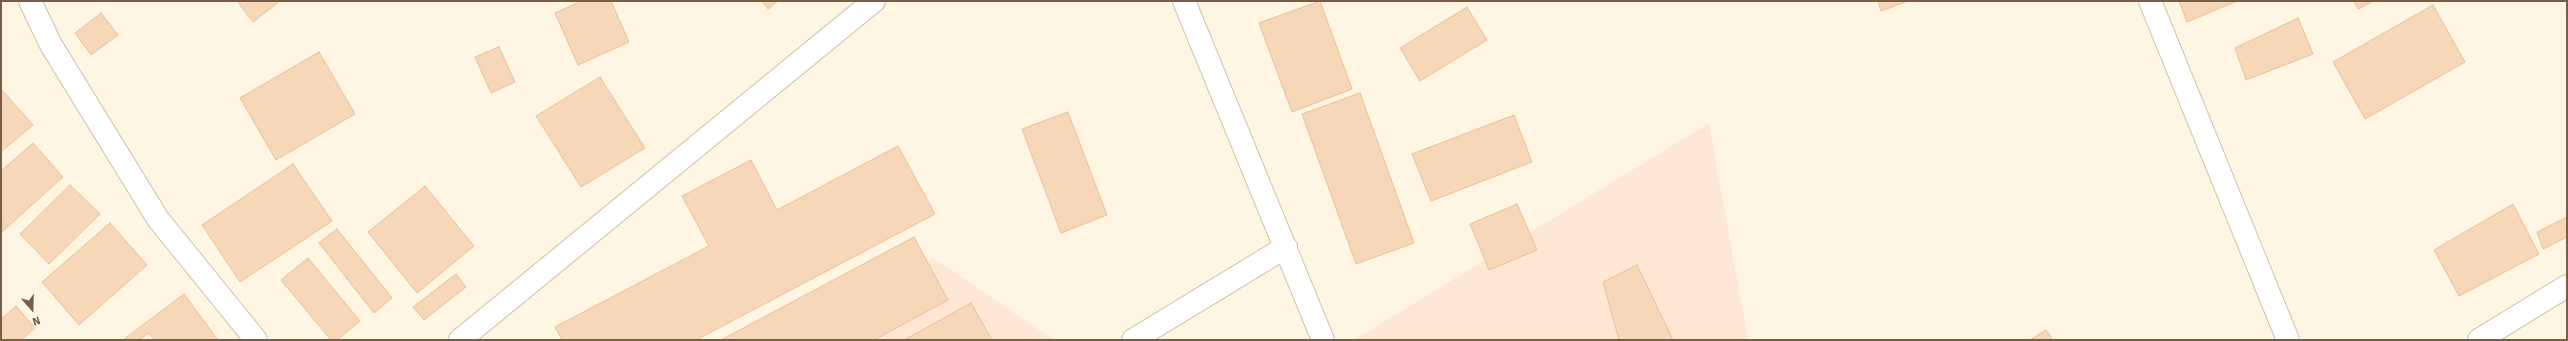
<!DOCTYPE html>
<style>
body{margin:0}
#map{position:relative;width:2568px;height:341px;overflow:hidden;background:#fef6e3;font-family:"Fira Sans",sans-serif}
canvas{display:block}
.frame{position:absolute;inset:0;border:2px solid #795e47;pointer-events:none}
.north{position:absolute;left:12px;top:289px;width:40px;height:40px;-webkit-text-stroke:3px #fff9eb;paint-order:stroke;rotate:160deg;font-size:11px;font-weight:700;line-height:16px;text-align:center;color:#795e47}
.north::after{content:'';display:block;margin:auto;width:14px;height:18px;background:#795e47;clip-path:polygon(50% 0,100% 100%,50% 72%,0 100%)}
</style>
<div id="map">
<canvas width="2568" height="341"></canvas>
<div class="frame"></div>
<div class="north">N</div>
</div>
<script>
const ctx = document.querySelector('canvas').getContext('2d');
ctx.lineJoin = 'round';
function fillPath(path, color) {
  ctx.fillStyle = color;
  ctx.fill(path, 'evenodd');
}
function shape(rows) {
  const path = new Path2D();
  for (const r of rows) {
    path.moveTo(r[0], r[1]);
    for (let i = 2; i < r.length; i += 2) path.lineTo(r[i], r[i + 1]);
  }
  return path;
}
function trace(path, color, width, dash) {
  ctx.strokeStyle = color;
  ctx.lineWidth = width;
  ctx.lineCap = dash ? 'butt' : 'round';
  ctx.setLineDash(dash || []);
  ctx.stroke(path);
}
fillPath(shape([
 [1709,123,1748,340,1354,340],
 [933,258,1054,340,815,340]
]), '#ffe7d6');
const building = shape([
 [237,1,280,1,253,22,237,1],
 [582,1,611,1,629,42,578,65,555,13,582,1],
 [762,1,778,1,768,9,762,1],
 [1320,1,1352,89,1292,112,1259,23,1320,1],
 [1878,1,1908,1,1881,11,1878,1],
 [2179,1,2237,1,2187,22,2179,1],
 [2354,1,2374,1,2358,9,2354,1],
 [2433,5,2465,62,2365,119,2333,62,2433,5],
 [1467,7,1487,40,1420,81,1400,48,1467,7],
 [101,13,118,35,91,55,75,33,101,13],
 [2298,18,2313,54,2246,80,2235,48,2298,18],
 [499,47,515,82,491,93,475,57,499,47],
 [319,52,355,114,276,160,240,98,319,52],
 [600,77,645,148,581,187,536,116,600,77],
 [1,89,33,125,1,152,1,89],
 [1360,93,1414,243,1356,264,1302,114,1360,93],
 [1068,112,1107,215,1061,233,1022,129,1068,112],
 [1514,115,1532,162,1431,201,1412,154,1514,115],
 [33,143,63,177,2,232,1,171,33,143],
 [898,146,935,214,696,340,562,340,555,327,709,246,682,196,751,160,777,210,898,146],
 [293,164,332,221,240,282,202,225,293,164],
 [70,185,100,214,49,264,20,234,70,185],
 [425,186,474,246,417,293,368,232,425,186],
 [1517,204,1537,250,1489,270,1470,224,1517,204],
 [2513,204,2539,254,2459,296,2434,250,2513,204],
 [2567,217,2567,237,2543,249,2537,232,2567,217],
 [110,223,147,265,79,325,42,282,110,223],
 [337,229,392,298,374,313,319,243,337,229],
 [914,237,948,300,874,340,721,340,914,237],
 [308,258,360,321,337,340,331,340,281,280,308,258],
 [1637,265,1673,340,1619,340,1603,282,1637,265],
 [456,274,466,287,424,320,413,307,456,274],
 [184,294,218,340,154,340,149,333,139,340,123,340,184,294],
 [971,303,992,340,904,340,971,303],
 [16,306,35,328,21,340,1,340,1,319,16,306],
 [2046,330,2053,340,2030,340,2046,330]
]);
fillPath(building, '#f6d7b8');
trace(building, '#eabf97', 1);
const minor = shape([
 [30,1,51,45,158,219,256,340],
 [1184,1,1323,340],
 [2150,1,2288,340],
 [460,340,874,1],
 [1133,340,1286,247],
 [2479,340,2567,286]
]);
trace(minor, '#d0bea9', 24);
trace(minor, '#fff', 22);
</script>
